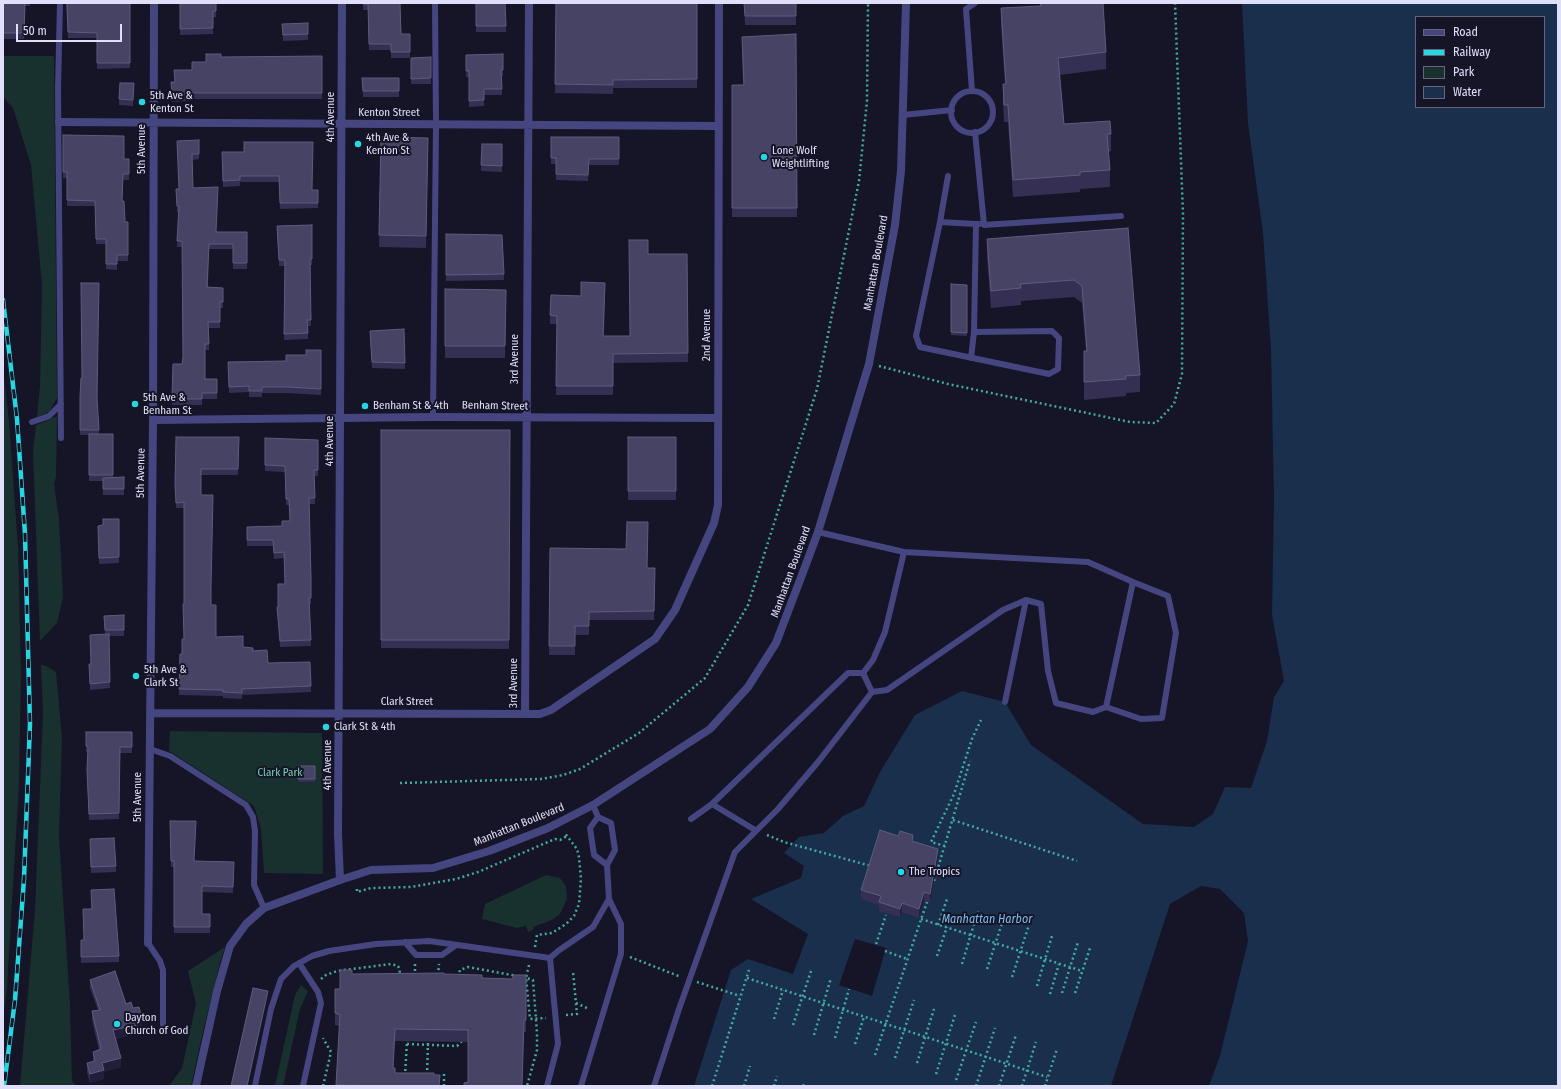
<!DOCTYPE html>
<style>
body{margin:0}
#map{position:relative;width:1561px;height:1089px;overflow:hidden;background:#161427;font-family:"Fira Sans Condensed",sans-serif}
canvas{display:block}
.frame{position:absolute;inset:0;border:4px solid #e0dffa;pointer-events:none}
.legend{position:absolute;left:1415px;top:16px;width:130px;height:92px;box-sizing:border-box;background:#161427;border:1px solid #67657b;margin:0;padding:5px 7px;list-style:none;font-size:12px;color:#e0dffa}
.legend li{display:flex;align-items:center;gap:8px;height:20px}
.legend b{width:20px;border:1px solid #67657b}
.scale{position:absolute;left:16px;top:24px;width:106px;height:18px;box-sizing:border-box;border:2px solid #e0dffa;border-top:0;padding-left:5px;font-size:12px;line-height:14px;white-space:nowrap;color:#e0dffa;-webkit-text-stroke:3px #161427;paint-order:stroke}
</style>
<div id="map">
<canvas width="1561" height="1089"></canvas>
<div class="frame"></div>
<ul class="legend">
<li><b style="height:5px;background:#454680"></b>Road</li>
<li><b style="height:5px;background:#25d7e0"></b>Railway</li>
<li><b style="height:11px;background:#18302e"></b>Park</li>
<li><b style="height:11px;background:#192f4c"></b>Water</li>
</ul>
<div class="scale">50 m</div>
</div>
<script>
const ctx = document.querySelector('canvas').getContext('2d');
ctx.lineJoin = 'round';
function fillPath(path, color) {
  ctx.fillStyle = color;
  ctx.fill(path, 'evenodd');
}
function shape(rows) {
  const path = new Path2D();
  for (const r of rows) {
    if (r.length === 3) {
      path.moveTo(r[0] + r[2], r[1]);
      path.arc(r[0], r[1], r[2], 0, 2 * Math.PI);
      continue;
    }
    path.moveTo(r[0], r[1]);
    for (let i = 2; i < r.length; i += 2) path.lineTo(r[i], r[i + 1]);
  }
  return path;
}
function trace(path, color, width, dash) {
  ctx.strokeStyle = color;
  ctx.lineWidth = width;
  ctx.lineCap = dash ? 'butt' : 'round';
  ctx.setLineDash(dash || []);
  ctx.stroke(path);
}
function label(font, color, halo, rows, align = 'center') {
  ctx.font = font + ' "Fira Sans Condensed",sans-serif';
  ctx.lineWidth = 4;
  ctx.setLineDash([]);
  ctx.textBaseline = 'middle';
  ctx.strokeStyle = halo;
  ctx.fillStyle = color;
  for (const [text, x, y, turn = 0] of rows) {
    ctx.save();
    ctx.translate(x, y);
    ctx.rotate((+turn || 0) * Math.PI / 180);
    ctx.textAlign = isNaN(turn) ? turn : align;
    if (halo) ctx.strokeText(text, 0, 0);
    ctx.fillText(text, 0, 0);
    ctx.restore();
  }
}
fillPath(shape([
 [3,56,54,56,57,398,49,412,37,417,40,386,42,285,31,165,13,108,3,97],
 [3,368,9,421,18,547,21,674,19,784,7,988,3,1018],
 [57,416,56,477,54,484,59,519,63,597,57,623,40,641,33,452,36,425],
 [41,665,46,666,56,672,62,738,59,837,70,1005,72,1081,76,1086,20,1086,35,910,43,713],
 [170,731,322,733,323,874,264,873,261,829,254,806,169,751],
 [546,875,560,878,566,886,567,899,560,914,552,920,533,927,534,929,528,932,526,926,517,928,482,919,485,904],
 [225,947,221,959,204,1027,191,1086,169,1086,182,1068,196,1004,188,971],
 [301,985,308,991,300,1009,283,1086,275,1086,295,995]
]), '#18302e');
fillPath(shape([
 [1242,3,1558,3,1558,1086,1209,1086,1220,1056,1248,941,1244,913,1220,889,1201,886,1170,904,1111,1086,694,1086,731,970,748,959,793,974,808,934,751,899,801,878,804,866,784,853,799,837,824,833,843,816,864,806,880,772,915,715,962,691,1005,702,1031,745,1143,824,1194,827,1213,814,1225,787,1251,788,1267,741,1274,697,1284,681,1272,615,1274,499,1271,349,1263,233,1248,123],
 [1416,17,1544,17,1544,107,1416,107]
]), '#192f4c');
fillPath(shape([
 [855,939,886,948,872,996,839,985]
]), '#161427');
trace(shape([
 [879,366,948,384,1130,422,1156,423,1174,404,1182,374,1183,214,1175,3],
 [400,783,541,779,563,775,580,769,639,733,705,678,748,605,817,389,859,181,867,101,868,3],
 [953,820,1077,861],
 [767,835,784,842,871,866],
 [945,846,931,842,954,794,972,739,981,720],
 [934,881,970,761],
 [357,889,357,892,371,888,411,887,456,879,478,872,555,839,560,840,567,836],
 [921,919,1082,971],
 [938,925,947,899],
 [876,944,886,915],
 [535,947,537,935,552,933,566,924,574,916,579,904,581,879,579,857,577,849,564,832],
 [885,951,907,959],
 [937,956,947,927],
 [630,957,681,977],
 [962,964,978,911],
 [529,965,526,978,530,1019,546,1018],
 [987,969,1004,917],
 [438,975,439,964],
 [415,976,415,963],
 [458,977,460,970,468,967,517,976],
 [523,977,533,980,537,1033,537,1050,527,1086],
 [1012,977,1029,925],
 [747,978,1047,1077],
 [321,979,326,975,337,971,391,964,398,966,400,970,399,977],
 [697,982,740,996],
 [1037,986,1052,936],
 [1062,993,1078,942],
 [1075,993,1090,948],
 [1050,994,1059,964],
 [576,1003,589,1009],
 [566,1015,577,1014,573,972],
 [774,1019,783,990],
 [793,1025,811,971],
 [814,1035,831,978],
 [835,1038,849,989],
 [407,1044,457,1046,463,1040],
 [855,1044,864,1017],
 [875,1055,928,899],
 [895,1058,914,1000],
 [917,1063,934,1009],
 [936,1074,955,1015],
 [427,1075,428,1041],
 [405,1076,407,1041],
 [956,1080,976,1022],
 [323,1086,331,1052,323,1038],
 [444,1086,444,1073],
 [712,1086,749,970],
 [744,1086,750,1066],
 [774,1086,777,1076],
 [803,1086,804,1084],
 [976,1086,995,1028],
 [999,1086,1016,1035],
 [1022,1086,1036,1042],
 [1045,1086,1057,1049]
]), '#42ab9f', 2.5, [2, 3]);
trace(shape([
 [60,3,58,88,61,438],
 [972,91,966,9,975,3],
 [972,112,21],
 [903,115,952,110],
 [975,132,984,225,1121,216],
 [940,222,948,176],
 [974,332,1052,331,1059,338,1058,369,1049,374,920,347,916,336,940,222,976,224],
 [971,358,974,332,976,224,979,224],
 [433,417,436,124,435,3],
 [32,422,49,416,61,404],
 [863,673,873,660,885,632,904,552],
 [1005,702,1026,600],
 [1106,707,1141,719,1162,718,1176,633,1168,596,1133,582],
 [150,749,170,756,246,805,253,817,255,831,254,885,264,908],
 [712,804,755,830],
 [593,805,598,817,611,823,615,850,607,865,609,899],
 [598,817,590,828,594,855,607,865],
 [691,819,712,804,848,673,863,673,872,692,887,690,1003,610,1026,600,1041,604,1048,671,1056,703,1093,712,1106,707,1133,582,1088,562,904,552,818,532],
 [405,942,416,955,442,955,456,945],
 [148,943,160,961,163,970,163,1025],
 [299,963,318,992,321,1003,303,1086],
 [255,1086,271,1009,281,979,294,966,312,956,329,951,376,944,429,941,550,958],
 [547,1086,558,1044,550,958,558,951,593,927,609,899,621,924,621,954,581,1086],
 [654,1086,679,1009,735,852,778,809,818,762,872,692]
]), '#454680', 6);
trace(shape([
 [59,122,718,126],
 [153,420,433,417,717,418],
 [150,713,540,714,551,710,655,639,675,610,714,523,718,505,719,3],
 [525,714,529,3],
 [340,880,371,870,433,868,489,851,548,828,593,805,710,729,748,687,776,643,805,567,818,532,869,364,895,225,901,171,906,3],
 [148,943,153,420,154,3]
]), '#454680', 8);
trace(shape([
 [196,1086,217,991,230,946,246,924,264,908,340,880,338,834,342,3]
]), '#454680', 8);
const rail = shape([
 [3,300,17,419,25,534,30,724,24,879,15,1000,4,1086]
]);
trace(rail, '#25d7e0', 4.5);
trace(rail, '#161427', 3, [9]);
fillPath(shape([
 [3,3,30,3,30,6,25,6,24,39,3,39],
 [66,3,130,3,130,68,97,69,97,38,68,38],
 [180,3,216,3,216,17,213,17,213,34,180,35],
 [363,3,400,3,401,34,410,34,410,58,391,58,391,50,369,50,368,10,363,10],
 [476,3,506,26,506,32,476,32],
 [556,3,697,3,697,88,613,88,613,94,555,93],
 [744,3,796,3,796,25,745,25],
 [1001,8,1106,52,1106,69,1060,75,1064,124,1111,134,1111,151,1108,152,1110,170,1110,187,1080,189,1080,192,1013,197,1008,122,1004,122,1003,101,1003,84,1005,84,1001,25],
 [308,23,308,40,283,41,282,24],
 [796,34,797,217,732,217,732,85,743,85,742,37],
 [466,55,503,70,503,76,502,76,502,95,484,95,484,106,469,107,469,77,466,77],
 [322,56,322,99,187,99,187,101,172,102,171,82,175,82,192,70,206,62,221,57],
 [431,57,431,84,411,84,411,58],
 [362,78,399,78,399,97,363,97],
 [134,83,133,106,119,105,119,99],
 [63,135,124,159,129,159,129,180,123,180,122,201,125,222,128,222,128,261,117,261,117,270,106,269,106,244,96,244,95,206,67,206,67,178,63,178],
 [381,137,428,138,426,248,379,247],
 [551,137,619,137,619,165,589,165,588,181,556,180,556,164,551,164],
 [199,140,199,159,192,160,193,188,217,232,247,232,247,269,233,269,233,249,209,249,208,287,223,288,223,308,220,308,220,328,209,328,209,350,205,350,205,379,217,379,217,399,202,399,202,405,172,405,173,364,182,364,183,357,182,247,177,247,179,212,177,212,176,189,179,189,177,141],
 [482,144,502,144,502,172,481,171],
 [222,152,312,190,318,190,318,208,280,209,279,182,240,182,240,186,223,187],
 [312,225,312,265,310,265,311,326,308,326,308,339,284,340,285,266,279,266,277,226],
 [1128,228,1140,375,1140,392,1126,393,1126,396,1084,400,1084,351,1086,351,1082,303,1074,297,1021,301,1021,305,991,308,987,257,987,239],
 [446,234,504,274,504,280,446,281],
 [648,254,687,254,688,362,613,363,613,395,556,395,557,324,550,324,550,315,581,296,605,292,604,336,630,336],
 [951,284,967,285,967,336,951,335],
 [445,289,506,290,505,358,445,358],
 [404,329,405,369,372,368,370,337],
 [321,350,321,395,287,393,262,393,262,397,249,397,249,392,229,393,228,362,286,361],
 [80,397,97,398,99,434,113,434,113,478,124,489,124,495,103,495,103,481,89,481,89,435,80,435],
 [381,430,510,430,509,649,381,648],
 [176,437,239,437,238,475,201,475,201,495,211,590,211,605,216,637,243,647,253,651,268,663,310,662,311,692,242,695,242,699,223,698,223,696,179,695,180,654,182,654,184,639,184,508,176,508,175,490],
 [628,437,676,437,676,500,628,500],
 [265,438,318,440,318,476,314,476,315,504,309,504,311,577,311,604,309,604,311,646,280,647,277,607,278,607,285,584,284,558,274,559,273,546,247,546,247,527,282,526,290,521,289,505,286,505,285,472,265,471],
 [119,519,119,563,99,564,98,526,103,525],
 [550,548,647,568,655,568,654,620,589,620,589,635,575,635,575,655,549,655],
 [124,615,124,636,109,636,110,688,90,690,89,664,91,664,105,634,104,616],
 [86,732,132,732,132,753,120,753,119,819,89,820,87,776,88,752,86,752],
 [298,766,315,766,315,782,298,782],
 [170,821,195,861,234,862,233,893,202,892,202,914,210,914,210,933,174,933,174,867,171,867],
 [913,841,938,858,930,903,924,901,919,918,902,912,900,917,879,911,879,905,861,899,861,890],
 [90,845,116,866,116,872,91,873],
 [81,940,119,956,119,962,81,963],
 [352,974,444,974,482,978,513,979,526,975,526,1032,524,1032,468,1082,468,1042,395,1041,393,1068,395,1073,434,1075,440,1086,336,1086,339,1026,335,1025,335,989,340,989],
 [90,980,133,1008,142,1027,137,1028,137,1034,115,1039,121,1067,104,1072,104,1079,90,1083,87,1072,87,1063,93,1062,93,1052,99,1050,92,1020,92,1011,98,1010,90,988]
]), '#353053');
fillPath(shape([
 [938,849,938,858,930,903,930,894],
 [924,892,924,901,919,918,919,909],
 [902,903,902,912,900,917,900,909],
 [268,991,268,994,248,1086,247,1086],
 [142,1018,142,1027,137,1028,137,1034,113,1039,113,1030,135,1020],
 [395,1029,395,1041,393,1079,393,1068],
 [121,1058,121,1067,104,1072,104,1079,90,1083,90,1074,102,1063]
]), '#211d3a');
const building = shape([
 [3,3,25,3,24,33,3,33,3,3],
 [67,3,130,3,130,63,97,63,97,33,68,32,67,3],
 [180,3,216,3,216,11,213,11,213,28,180,29,180,3],
 [363,3,400,3,401,34,410,34,410,52,391,52,391,44,369,44,368,4,363,4,363,3],
 [476,3,505,3,506,26,476,26,476,3],
 [556,3,697,3,697,79,613,80,613,85,555,84,556,3],
 [744,3,796,3,796,16,745,16,744,3],
 [1040,3,1103,3,1106,52,1058,58,1064,124,1110,121,1111,134,1107,134,1110,170,1080,172,1080,175,1013,180,1008,105,1004,105,1003,84,1006,84,1001,8,1041,6,1040,3],
 [308,23,308,34,283,35,282,24,308,23],
 [796,34,797,208,732,208,732,85,744,85,742,37,796,34],
 [206,54,221,54,221,57,322,56,322,93,187,93,187,95,172,96,171,82,175,82,174,70,192,70,192,62,206,62,206,54],
 [503,54,503,70,501,70,502,89,484,89,484,100,469,101,469,71,466,71,466,55,503,54],
 [431,57,431,78,411,79,411,58,431,57],
 [362,78,399,78,399,91,363,91,362,78],
 [120,83,134,83,133,100,119,99,120,83],
 [63,135,124,136,124,159,129,159,129,174,123,174,122,201,124,201,125,222,128,222,128,255,117,255,117,264,106,264,106,239,96,239,95,201,67,200,67,172,63,172,63,135],
 [381,137,428,138,426,236,379,235,381,137],
 [551,137,619,137,619,159,589,159,588,175,556,174,556,158,551,158,551,137],
 [199,140,199,154,192,154,193,188,218,187,216,232,247,232,247,263,233,263,233,244,209,244,207,287,223,288,223,302,220,302,220,322,208,322,209,344,205,344,205,379,217,379,217,393,202,393,202,399,172,399,173,364,182,364,183,357,182,241,177,241,179,206,177,206,176,189,179,189,177,141,199,140],
 [244,142,313,142,312,190,318,190,318,203,280,203,279,176,240,176,240,180,223,181,222,152,244,152,244,142],
 [482,144,502,144,502,166,481,165,482,144],
 [312,225,312,259,310,259,311,320,307,320,308,333,284,334,285,260,279,260,277,226,312,225],
 [1128,228,1140,375,1125,376,1126,379,1084,382,1084,351,1087,351,1082,286,1074,280,1020,284,1021,288,991,291,987,239,1128,228],
 [446,234,502,235,504,274,446,275,446,234],
 [629,240,648,240,648,254,687,254,688,353,613,354,613,386,556,386,557,316,550,315,551,295,581,296,581,282,605,283,603,336,630,336,629,240],
 [81,283,99,283,97,397,99,430,80,430,80,397,81,378,82,378,81,283],
 [951,284,967,285,967,333,951,332,951,284],
 [445,289,506,290,505,346,445,346,445,289],
 [404,329,405,363,372,362,370,331,404,329],
 [306,350,321,350,321,389,287,387,262,387,262,391,249,391,249,386,229,387,228,362,286,361,286,355,306,355,306,350],
 [381,430,510,430,509,640,381,640,381,430],
 [89,434,113,434,113,475,89,475,89,434],
 [176,437,239,437,238,469,201,469,201,495,213,495,211,587,211,605,216,605,216,637,243,636,243,647,253,648,253,651,267,650,268,663,310,662,311,686,242,689,242,693,223,692,223,690,179,689,180,654,182,654,182,639,184,639,183,604,184,604,184,502,176,503,175,485,176,437],
 [628,437,676,437,676,491,628,491,628,437],
 [265,438,318,440,318,470,314,470,315,498,309,498,311,577,311,598,309,598,311,640,280,641,277,607,278,607,278,584,285,584,284,552,274,553,273,540,247,540,247,527,282,526,282,521,290,521,289,499,286,499,285,466,265,465,265,438],
 [124,477,124,489,103,489,103,478,124,477],
 [103,519,119,519,119,557,99,558,98,526,103,525,103,519],
 [627,522,648,522,647,568,655,568,654,611,589,612,589,626,575,626,575,646,549,646,550,548,626,549,627,522],
 [124,615,124,630,105,630,104,616,124,615],
 [109,634,110,682,90,684,89,664,91,664,90,635,109,634],
 [86,732,132,732,132,747,120,747,119,813,89,814,87,770,88,747,86,746,86,732],
 [298,766,315,766,315,779,298,779,298,766],
 [170,821,196,821,194,861,234,862,233,887,202,886,202,914,210,914,210,927,174,927,174,861,171,861,170,821],
 [880,830,898,836,900,831,913,835,912,841,938,849,930,894,924,892,919,909,902,903,900,909,879,902,881,896,861,890,880,830],
 [114,838,116,866,91,867,90,839,114,838],
 [114,889,119,956,81,957,81,940,84,940,83,909,92,909,91,890,114,889],
 [340,970,352,970,352,974,444,973,444,974,482,975,482,978,513,979,513,975,526,975,526,1020,524,1020,522,1086,464,1086,464,1083,468,1082,468,1030,395,1029,393,1068,395,1068,395,1073,434,1073,434,1075,440,1075,439,1086,386,1086,336,1085,340,1015,335,1013,335,989,340,989,340,970],
 [115,971,126,1004,131,1002,133,1008,139,1007,142,1018,135,1020,137,1025,113,1030,121,1058,102,1063,104,1070,90,1074,87,1063,95,1061,93,1052,101,1049,92,1011,100,1010,90,980,115,971],
 [253,988,268,991,247,1086,231,1086,253,988]
]);
fillPath(building, '#474365');
trace(building, '#5f5b7c', 1);
for (const [x, y, r, color] of [
 [142,102,4,"#25d7e0"],
 [358,144,4,"#25d7e0"],
 [764,157,4,"#25d7e0"],
 [135,404,4,"#25d7e0"],
 [365,406,4,"#25d7e0"],
 [136,676,4,"#25d7e0"],
 [326,727,4,"#25d7e0"],
 [901,872,4,"#25d7e0"],
 [117,1024,4,"#25d7e0"]
]) {
  const dot = new Path2D();
  dot.arc(x, y, r, 0, 2 * Math.PI);
  ctx.fillStyle = color;
  ctx.fill(dot);
  trace(dot, '#161427', 1.5);
}
label('11px', '#e0dffa', '#161427', [
 ["5th Ave &",150,96],
 ["Kenton St",150,109],
 ["4th Ave &",366,138],
 ["Kenton St",366,151],
 ["Lone Wolf",772,151],
 ["Weightlifting",772,164],
 ["5th Ave &",143,398],
 ["Benham St",143,411],
 ["Benham St & 4th",373,406],
 ["5th Ave &",144,670],
 ["Clark St",144,683],
 ["Clark St & 4th",334,727],
 ["The Tropics",909,872],
 ["Dayton",125,1018],
 ["Church of God",125,1031]
], 'left');
label('11px', '#e0dffa', '#161427', [
 ["Kenton Street",389,113],
 ["4th Avenue",331,117,-90],
 ["5th Avenue",142,149,-90],
 ["Manhattan Boulevard",876,263,-80],
 ["2nd Avenue",707,335,-90],
 ["3rd Avenue",515,359,-90],
 ["Benham Street",495,406,1],
 ["4th Avenue",330,441,-90],
 ["5th Avenue",141,473,-89],
 ["Manhattan Boulevard",791,572,-70],
 ["3rd Avenue",514,683,-90],
 ["Clark Street",407,702],
 ["4th Avenue",328,765,-90],
 ["5th Avenue",138,797,-90],
 ["Manhattan Boulevard",519,825,-22]
]);
label('11px', '#74d1b5', '#161427', [
 ["Clark Park",280,773]
]);
label('italic 12px', '#7bbeec', '#161427', [
 ["Manhattan Harbor",987,920]
]);
</script>
